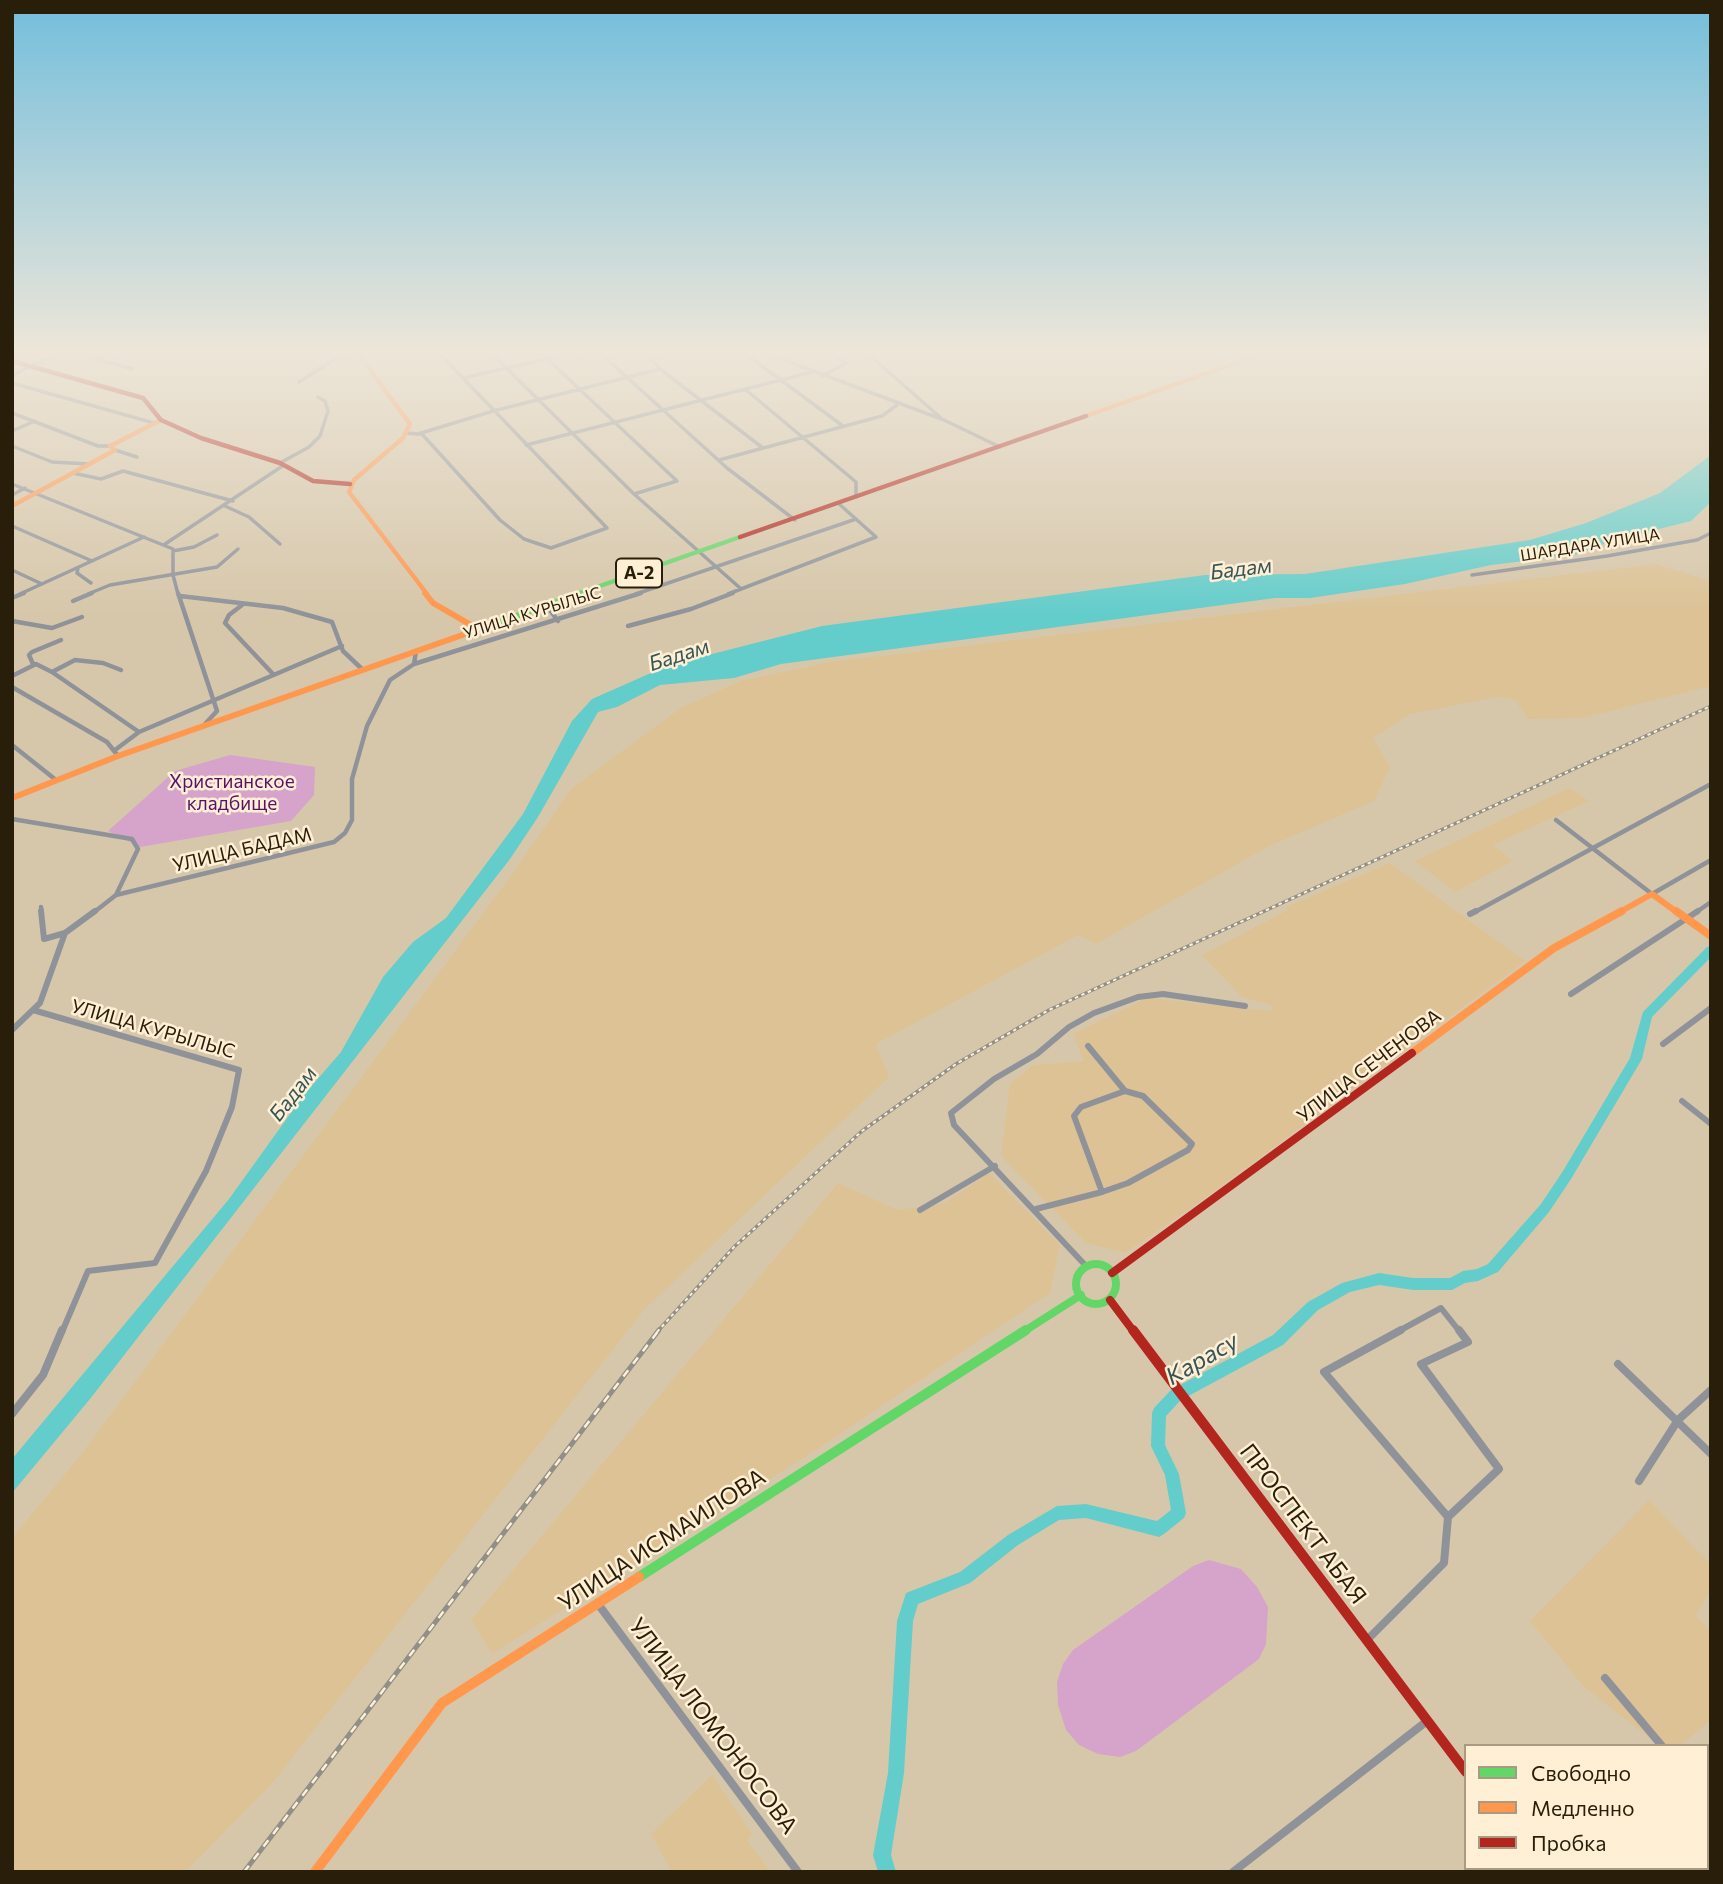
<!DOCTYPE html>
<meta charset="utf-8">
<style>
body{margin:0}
#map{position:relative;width:1723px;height:1884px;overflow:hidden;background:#d7c7aa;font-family:Commissioner,sans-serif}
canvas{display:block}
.frame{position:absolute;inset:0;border:14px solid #291e09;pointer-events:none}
.legend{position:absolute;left:1464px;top:1744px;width:245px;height:126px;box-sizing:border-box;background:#feefd5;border:2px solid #a99b83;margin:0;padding:9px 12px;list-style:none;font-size:21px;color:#291e09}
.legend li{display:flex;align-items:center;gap:14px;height:35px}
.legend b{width:35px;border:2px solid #a99b83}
</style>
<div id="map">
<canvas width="1723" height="1884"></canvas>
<div class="frame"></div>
<ul class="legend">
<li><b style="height:9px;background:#63d668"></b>Свободно</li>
<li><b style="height:9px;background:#ff974d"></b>Медленно</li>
<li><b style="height:9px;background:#b3261e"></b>Пробка</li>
</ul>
</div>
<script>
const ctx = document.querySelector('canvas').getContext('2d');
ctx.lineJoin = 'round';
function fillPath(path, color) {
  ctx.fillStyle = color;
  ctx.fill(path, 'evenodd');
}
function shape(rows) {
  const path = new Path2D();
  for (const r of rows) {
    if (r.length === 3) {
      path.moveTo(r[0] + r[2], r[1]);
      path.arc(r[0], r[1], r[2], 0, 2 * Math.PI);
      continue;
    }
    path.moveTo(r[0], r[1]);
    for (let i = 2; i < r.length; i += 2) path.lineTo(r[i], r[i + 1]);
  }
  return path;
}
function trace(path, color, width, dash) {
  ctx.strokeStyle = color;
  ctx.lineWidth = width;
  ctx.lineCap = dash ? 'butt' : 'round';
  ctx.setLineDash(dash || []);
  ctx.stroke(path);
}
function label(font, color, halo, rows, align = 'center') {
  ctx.font = font + ' Commissioner,sans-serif';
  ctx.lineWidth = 5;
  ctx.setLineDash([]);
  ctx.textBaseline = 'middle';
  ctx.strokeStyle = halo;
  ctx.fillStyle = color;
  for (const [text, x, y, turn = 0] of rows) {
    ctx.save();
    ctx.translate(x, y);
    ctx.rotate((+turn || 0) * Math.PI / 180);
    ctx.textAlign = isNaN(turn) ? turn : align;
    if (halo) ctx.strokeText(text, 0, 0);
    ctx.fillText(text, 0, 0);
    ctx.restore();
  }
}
fillPath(shape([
 [1656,564,1711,581,1711,686,1582,718,1528,719,1515,700,1497,697,1410,714,1373,738,1390,767,1374,801,1269,846,1096,944,1078,935,876,1044,889,1077,644,1310,270,1786,185,1872,12,1872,12,1538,80,1456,510,877,571,789,682,707,741,681,830,662],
 [1569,788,1589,801,1493,845,1513,861,1455,892,1415,861],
 [1390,863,1525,961,1198,1203,1125,1253,1086,1243,1001,1156,1010,1084,1033,1065,1084,1061,1073,1034,1147,998,1272,1011,1273,1006,1242,997,1202,955,1288,910,1286,907],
 [989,1173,1060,1245,1050,1293,819,1448,492,1654,471,1620,838,1183,898,1210,945,1203],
 [1649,1500,1711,1565,1711,1588,1696,1616,1711,1632,1711,1720,1680,1746,1660,1746,1584,1687,1530,1621],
 [712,1775,752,1834,747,1841,771,1872,672,1872,651,1834]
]), '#dcc295');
fillPath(shape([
 [230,755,315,767,314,795,291,821,140,847,108,831,175,771],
 [1209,1560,1241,1569,1257,1587,1268,1607,1266,1644,1259,1659,1136,1751,1120,1757,1098,1754,1079,1745,1066,1730,1058,1705,1057,1682,1063,1664,1073,1650,1193,1566]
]), '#d6a3ca');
fillPath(shape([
 [1711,455,1711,502,1691,521,1615,540,1575,555,1491,565,1405,584,1310,598,1275,598,781,664,734,678,660,685,617,707,598,712,538,817,510,859,90,1399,12,1493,12,1459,229,1199,303,1096,341,1052,383,977,413,942,446,918,523,814,572,721,592,699,669,665,822,626,1205,575,1305,574,1530,540,1586,523,1660,493]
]), '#63cdcb');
fillPath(shape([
 [1711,946,1711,957,1652,1017,1642,1059,1571,1179,1549,1212,1498,1272,1478,1281,1465,1283,1452,1290,1413,1290,1379,1285,1350,1292,1318,1310,1283,1345,1181,1400,1166,1416,1165,1445,1179,1474,1186,1513,1184,1518,1164,1534,1159,1537,1086,1518,1059,1520,1018,1545,970,1583,918,1604,913,1621,904,1773,891,1855,896,1872,878,1872,873,1855,888,1773,897,1621,906,1593,960,1572,1008,1535,1057,1506,1086,1504,1157,1521,1171,1510,1165,1475,1151,1446,1152,1413,1154,1408,1171,1390,1273,1335,1308,1302,1342,1283,1379,1273,1413,1278,1450,1278,1463,1271,1477,1269,1488,1264,1541,1204,1563,1171,1630,1058,1643,1012,1707,947,1711,946]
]), '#63cdcb');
trace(shape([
 [71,352,133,369],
 [490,352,634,494,740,588],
 [540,352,677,481,634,494],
 [599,352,727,468,795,520],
 [645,352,660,369,763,448],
 [743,352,843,426],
 [763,352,944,420,1000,447],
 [866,352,941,418],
 [98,359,114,352],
 [654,360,673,352],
 [12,375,61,352],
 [822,376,847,363,828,352],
 [463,378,577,352],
 [299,382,346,352],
 [12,383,154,423],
 [745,389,856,482,856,497],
 [12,413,98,446,110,446],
 [12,431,35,421],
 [406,433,418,434,493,411,660,369],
 [421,433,500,520,524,539,551,548,607,528,438,352],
 [526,445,812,372],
 [12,446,52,462,90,464],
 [115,450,137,457],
 [719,460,882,416,897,405],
 [280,463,309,447,320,436,328,411,325,401,318,397],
 [73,473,101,479,123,471,233,501],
 [12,484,173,549,173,575,178,594],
 [12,495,25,488],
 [225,506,249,517,280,544],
 [12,526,92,561],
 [165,544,284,465],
 [173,551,194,547,217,535],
 [78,568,77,573,91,583],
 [12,570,42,584],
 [1472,575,1607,556,1697,540,1711,533],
 [20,594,144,537],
 [88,594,110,585,217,567,238,549],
 [636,594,856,519],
 [728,594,876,537,838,503]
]), '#8f9399', 3.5);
trace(shape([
 [178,593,217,711,205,724],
 [180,596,283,608,332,622,343,651,363,670],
 [12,598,24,593],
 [73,601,92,593],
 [242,605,229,615,225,623,273,674],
 [546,605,558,621],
 [12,621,52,628,82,617],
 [628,626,691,609,733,593],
 [33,664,29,655,32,652,61,640],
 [414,664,641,593],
 [52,672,139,732,342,646],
 [12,676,36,664,52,672,75,660,103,663,121,670],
 [12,687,107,742,118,756],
 [12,745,56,780],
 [115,750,139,732],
 [12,819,132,839,138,849,116,895],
 [1556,820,1652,894,1711,860],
 [41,907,42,913],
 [93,913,116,895,334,842,345,833,352,820,352,779,367,726,390,680,414,664,416,651],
 [1473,913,1711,784],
 [1695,913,1711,902]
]), '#8f9399', 4.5);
trace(shape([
 [41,911,44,939,65,933],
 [1470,914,1476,911],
 [1571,994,1698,911],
 [33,1010,239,1070,232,1107,206,1171,155,1263,88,1271,62,1332],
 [12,1030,40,1003,65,933,95,911],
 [1663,1044,1711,1008],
 [1088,1046,1125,1091],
 [1125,1091,1143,1096,1192,1144,1188,1150,1128,1183,1102,1192,1074,1116,1081,1107,1125,1091],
 [1682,1101,1711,1124],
 [1036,1209,1102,1192],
 [920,1210,995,1166],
 [1086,1266,954,1125,951,1113,994,1079,1037,1054,1069,1027,1094,1013,1138,997,1163,994,1245,1006],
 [1397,1332,1441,1308,1460,1332]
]), '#8f9399', 6);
trace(shape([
 [1401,1330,1324,1372,1448,1517],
 [1618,1364,1711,1454],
 [12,1414,43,1375,62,1330],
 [1639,1481,1678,1420,1711,1390],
 [1448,1517,1499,1469,1421,1364,1468,1342,1459,1330],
 [598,1604,798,1872],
 [1367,1640,1444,1563,1448,1517],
 [1605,1678,1662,1746],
 [1707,1799,1711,1803],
 [1233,1872,1427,1721]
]), '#8f9399', 8);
trace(shape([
 [577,594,740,537]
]), '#63d668', 4.5);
trace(shape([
 [468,633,582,593]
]), '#63d668', 6);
trace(shape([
 [1096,1284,20],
 [1023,1332,1081,1295]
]), '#63d668', 8);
trace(shape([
 [639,1577,1026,1330]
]), '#63d668', 10);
trace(shape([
 [357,352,410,424,403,438,354,480,349,492,427,594],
 [1086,416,1267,352],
 [12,506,115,450,110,446,161,420]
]), '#ff974d', 4.5);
trace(shape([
 [425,593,433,603,478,629],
 [12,798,118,756,468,633],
 [1618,913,1652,894,1678,913]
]), '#ff974d', 6);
trace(shape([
 [1676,911,1711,936],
 [1412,1053,1554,948,1622,911]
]), '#ff974d', 8);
trace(shape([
 [1539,1868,1541,1872],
 [315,1872,442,1703,639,1577]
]), '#ff974d', 10);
trace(shape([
 [12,361,143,398,161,420,201,438,280,463,313,481,350,484],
 [740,537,1086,416]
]), '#b3261e', 4.5);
trace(shape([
 [1112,1273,1412,1053],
 [1110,1300,1134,1332]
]), '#b3261e', 8);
trace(shape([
 [1133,1330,1466,1772]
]), '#b3261e', 10);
const railFar1 = shape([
 [657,1332,734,1247,862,1131,956,1064,1049,1010,1711,706]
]);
const rail = shape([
 [244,1872,659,1330]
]);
trace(railFar1, '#918f88', 3.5);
trace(rail, '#918f88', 5);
trace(railFar1, '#feefd5', 2, [3.5]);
trace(rail, '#feefd5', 2.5, [8]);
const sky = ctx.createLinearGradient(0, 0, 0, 616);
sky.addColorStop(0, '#73bedc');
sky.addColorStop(0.57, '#ede6d9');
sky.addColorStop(1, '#ede6d900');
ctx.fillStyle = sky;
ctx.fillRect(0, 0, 1723, 616);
label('16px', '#291e09', '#feefd5', [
 ["ШАРДАРА УЛИЦА",1590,545,-9],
 ["УЛИЦА КУРЫЛЫС",532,613,-17]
]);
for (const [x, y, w] of [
 [639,573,46]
]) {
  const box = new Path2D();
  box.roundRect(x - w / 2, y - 14.5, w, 29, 5);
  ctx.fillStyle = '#feefd5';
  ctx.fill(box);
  trace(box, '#291e09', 2);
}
label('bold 18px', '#291e09', null, [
 ["A-2",639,573]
]);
label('19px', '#5a1067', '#feefd5', [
 ["Христианское",232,782],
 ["кладбище",232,804]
]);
label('19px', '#291e09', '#feefd5', [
 ["УЛИЦА БАДАМ",242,850,-13],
 ["УЛИЦА КУРЫЛЫС",153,1029,16],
 ["УЛИЦА СЕЧЕНОВА",1369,1066,-37]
]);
label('italic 21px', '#365557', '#feefd5', [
 ["Бадам",1241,569,-7],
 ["Бадам",679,655,-18],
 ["Бадам",293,1094,-52]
]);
label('23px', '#291e09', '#feefd5', [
 ["ПРОСПЕКТ АБАЯ",1303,1524,53],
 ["УЛИЦА ИСМАИЛОВА",662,1540,-33],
 ["УЛИЦА ЛОМОНОСОВА",713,1726,53]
]);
label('italic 24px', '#365557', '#feefd5', [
 ["Карасу",1202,1359,-30]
]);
</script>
